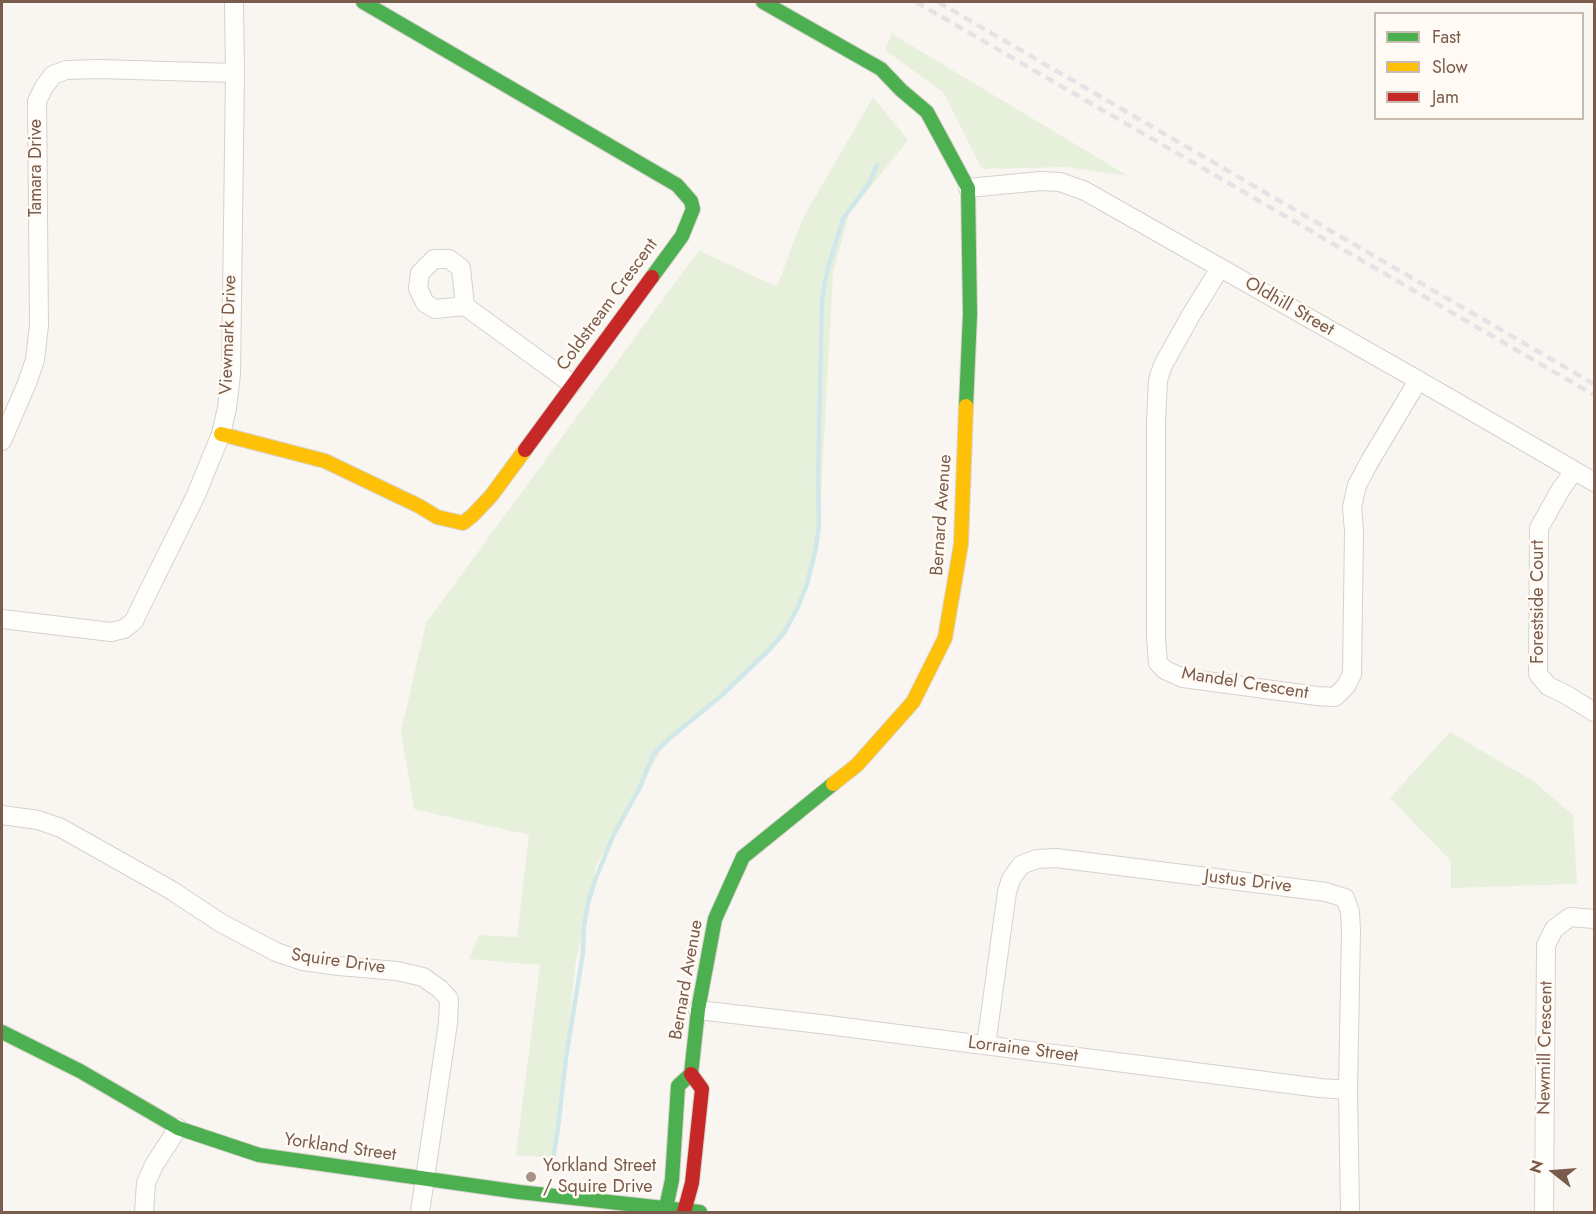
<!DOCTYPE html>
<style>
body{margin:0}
#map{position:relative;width:1596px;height:1214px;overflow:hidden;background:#f9f5f0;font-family:Jost,sans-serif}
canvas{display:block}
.frame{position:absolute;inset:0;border:3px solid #7a5c4d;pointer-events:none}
.legend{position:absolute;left:1374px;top:12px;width:210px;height:108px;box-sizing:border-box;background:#fffaf3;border:2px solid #cabbb1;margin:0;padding:8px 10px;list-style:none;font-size:18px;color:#7a5c4d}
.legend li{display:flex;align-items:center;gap:12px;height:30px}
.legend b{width:30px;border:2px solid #cabbb1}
.north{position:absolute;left:1524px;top:1142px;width:60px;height:60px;-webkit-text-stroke:4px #fffaf3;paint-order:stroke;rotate:287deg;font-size:16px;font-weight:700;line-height:24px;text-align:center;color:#7a5c4d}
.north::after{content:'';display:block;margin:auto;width:21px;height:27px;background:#7a5c4d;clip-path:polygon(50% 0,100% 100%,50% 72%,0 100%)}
</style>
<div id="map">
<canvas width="1596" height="1214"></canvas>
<div class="frame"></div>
<ul class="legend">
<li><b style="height:8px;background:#4caf50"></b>Fast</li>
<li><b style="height:8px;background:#ffc107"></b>Slow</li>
<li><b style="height:8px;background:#c62828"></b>Jam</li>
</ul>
<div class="north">N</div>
</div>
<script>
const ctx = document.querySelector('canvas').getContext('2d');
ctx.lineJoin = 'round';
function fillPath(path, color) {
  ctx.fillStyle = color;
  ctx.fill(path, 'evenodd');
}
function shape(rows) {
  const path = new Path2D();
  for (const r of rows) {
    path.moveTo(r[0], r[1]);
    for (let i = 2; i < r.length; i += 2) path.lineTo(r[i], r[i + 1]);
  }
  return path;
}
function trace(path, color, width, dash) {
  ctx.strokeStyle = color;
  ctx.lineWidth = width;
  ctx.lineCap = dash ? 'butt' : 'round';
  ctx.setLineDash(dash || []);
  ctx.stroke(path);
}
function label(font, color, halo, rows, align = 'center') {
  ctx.font = font + ' Jost,sans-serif';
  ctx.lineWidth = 5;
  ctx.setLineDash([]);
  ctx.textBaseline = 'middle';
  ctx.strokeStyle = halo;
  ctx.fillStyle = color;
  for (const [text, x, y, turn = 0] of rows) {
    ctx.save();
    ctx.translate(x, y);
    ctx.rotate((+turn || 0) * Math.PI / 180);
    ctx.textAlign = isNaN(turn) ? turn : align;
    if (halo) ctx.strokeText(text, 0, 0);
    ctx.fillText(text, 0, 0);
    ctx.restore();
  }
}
fillPath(shape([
 [892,34,1128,176,1066,167,982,169,944,93,885,50],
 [873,97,908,140,849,214,833,273,818,549,787,633,734,683,665,743,596,865,575,967,556,1158,516,1155,540,965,469,959,479,935,517,937,529,835,414,809,401,732,426,623,691,261,700,251,777,287,802,220],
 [1450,732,1533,781,1573,815,1577,884,1451,888,1451,861,1390,798]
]), '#e7f0db');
trace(shape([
 [553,1160,558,1128,566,1058,583,952,584,926,588,903,595,880,613,836,640,787,654,753,670,738,721,696,768,651,784,633,797,609,807,584,816,548,819,524,818,477,822,299,828,268,843,219,869,183,877,165]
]), '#d0e8ea', 4.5);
const street = shape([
 [968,188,1041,181,1060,182,1085,191,1418,380,1594,482],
 [1220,268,1191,315,1163,365,1158,380,1156,421,1156,638,1158,663,1165,670,1183,678,1317,696,1335,697,1346,686,1352,674,1354,531,1352,507,1357,485,1370,461,1410,394,1418,380],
 [465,306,461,268,449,259,434,259,420,273,418,288,425,303,435,309,465,306,572,384],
 [2,441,27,383,35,360,39,325,37,101,44,87,53,75,66,70,99,69,235,73],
 [1574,471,1561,489,1539,528,1538,674,1548,686,1565,694,1594,712],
 [2,619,111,632,124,629,134,621,147,594,196,495,221,434,227,408,231,374,235,73,234,2],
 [2,815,38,820,61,828,171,890,221,923,276,952,303,961,339,966,397,971,423,977,440,989,449,999,448,1023,420,1212],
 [698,1010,820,1024,1320,1088,1348,1090],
 [986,1045,1007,892,1011,879,1021,865,1037,859,1056,858,1326,892,1345,898,1350,912,1351,931,1348,1090,1350,1212],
 [144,1212,146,1183,154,1165,178,1128],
 [1544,1212,1546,945,1554,929,1570,917,1594,919]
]);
const fast = shape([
 [363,2,677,185,691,201,693,209,682,236,652,277],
 [763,2,881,69,901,90,927,112,968,188,970,314,966,406],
 [2,1032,80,1071,178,1128,259,1155,519,1192,700,1212],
 [665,1212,672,1180,678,1086,691,1074,698,1010,715,919,743,857,833,784]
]);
const slow = shape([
 [221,434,325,461,419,506,437,517,463,523,472,516,491,496,525,450],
 [833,784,857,765,913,702,945,638,961,544,966,406]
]);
const jam = shape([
 [525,450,652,277],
 [684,1212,692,1183,702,1089,691,1074]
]);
trace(street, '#d7d1cb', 20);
trace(fast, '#d9d2cb', 16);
trace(slow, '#d9d2cb', 16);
trace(jam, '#d9d2cb', 16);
trace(street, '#fefefd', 18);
trace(fast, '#4caf50', 14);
trace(slow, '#ffc107', 14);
trace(jam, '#c62828', 14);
trace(shape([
 [916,2,1594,395],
 [938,2,1594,384]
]), '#e6e3e7', 4.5, [9, 6]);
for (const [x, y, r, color] of [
 [531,1177,6,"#a69286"]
]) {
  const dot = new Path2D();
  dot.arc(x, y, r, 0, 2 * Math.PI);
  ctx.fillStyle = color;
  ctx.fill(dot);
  trace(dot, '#fffaf3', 2);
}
label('18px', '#7a5c4d', '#fffaf3', [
 ["Tamara Drive",37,168,-90],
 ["Coldstream Crescent",608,305,-54],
 ["Oldhill Street",1289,307,30],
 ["Viewmark Drive",229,335,-88],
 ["Bernard Avenue",942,515,-86],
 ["Forestside Court",1539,602,-90],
 ["Mandel Crescent",1245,684,9],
 ["Justus Drive",1248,882,7],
 ["Squire Drive",338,962,8],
 ["Bernard Avenue",687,980,-80],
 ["Newmill Crescent",1546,1048,-89],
 ["Lorraine Street",1023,1050,7],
 ["Yorkland Street",340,1148,8]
]);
label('18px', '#7a5c4d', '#fffaf3', [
 ["Yorkland Street",543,1167],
 ["/ Squire Drive",543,1188]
], 'left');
</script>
